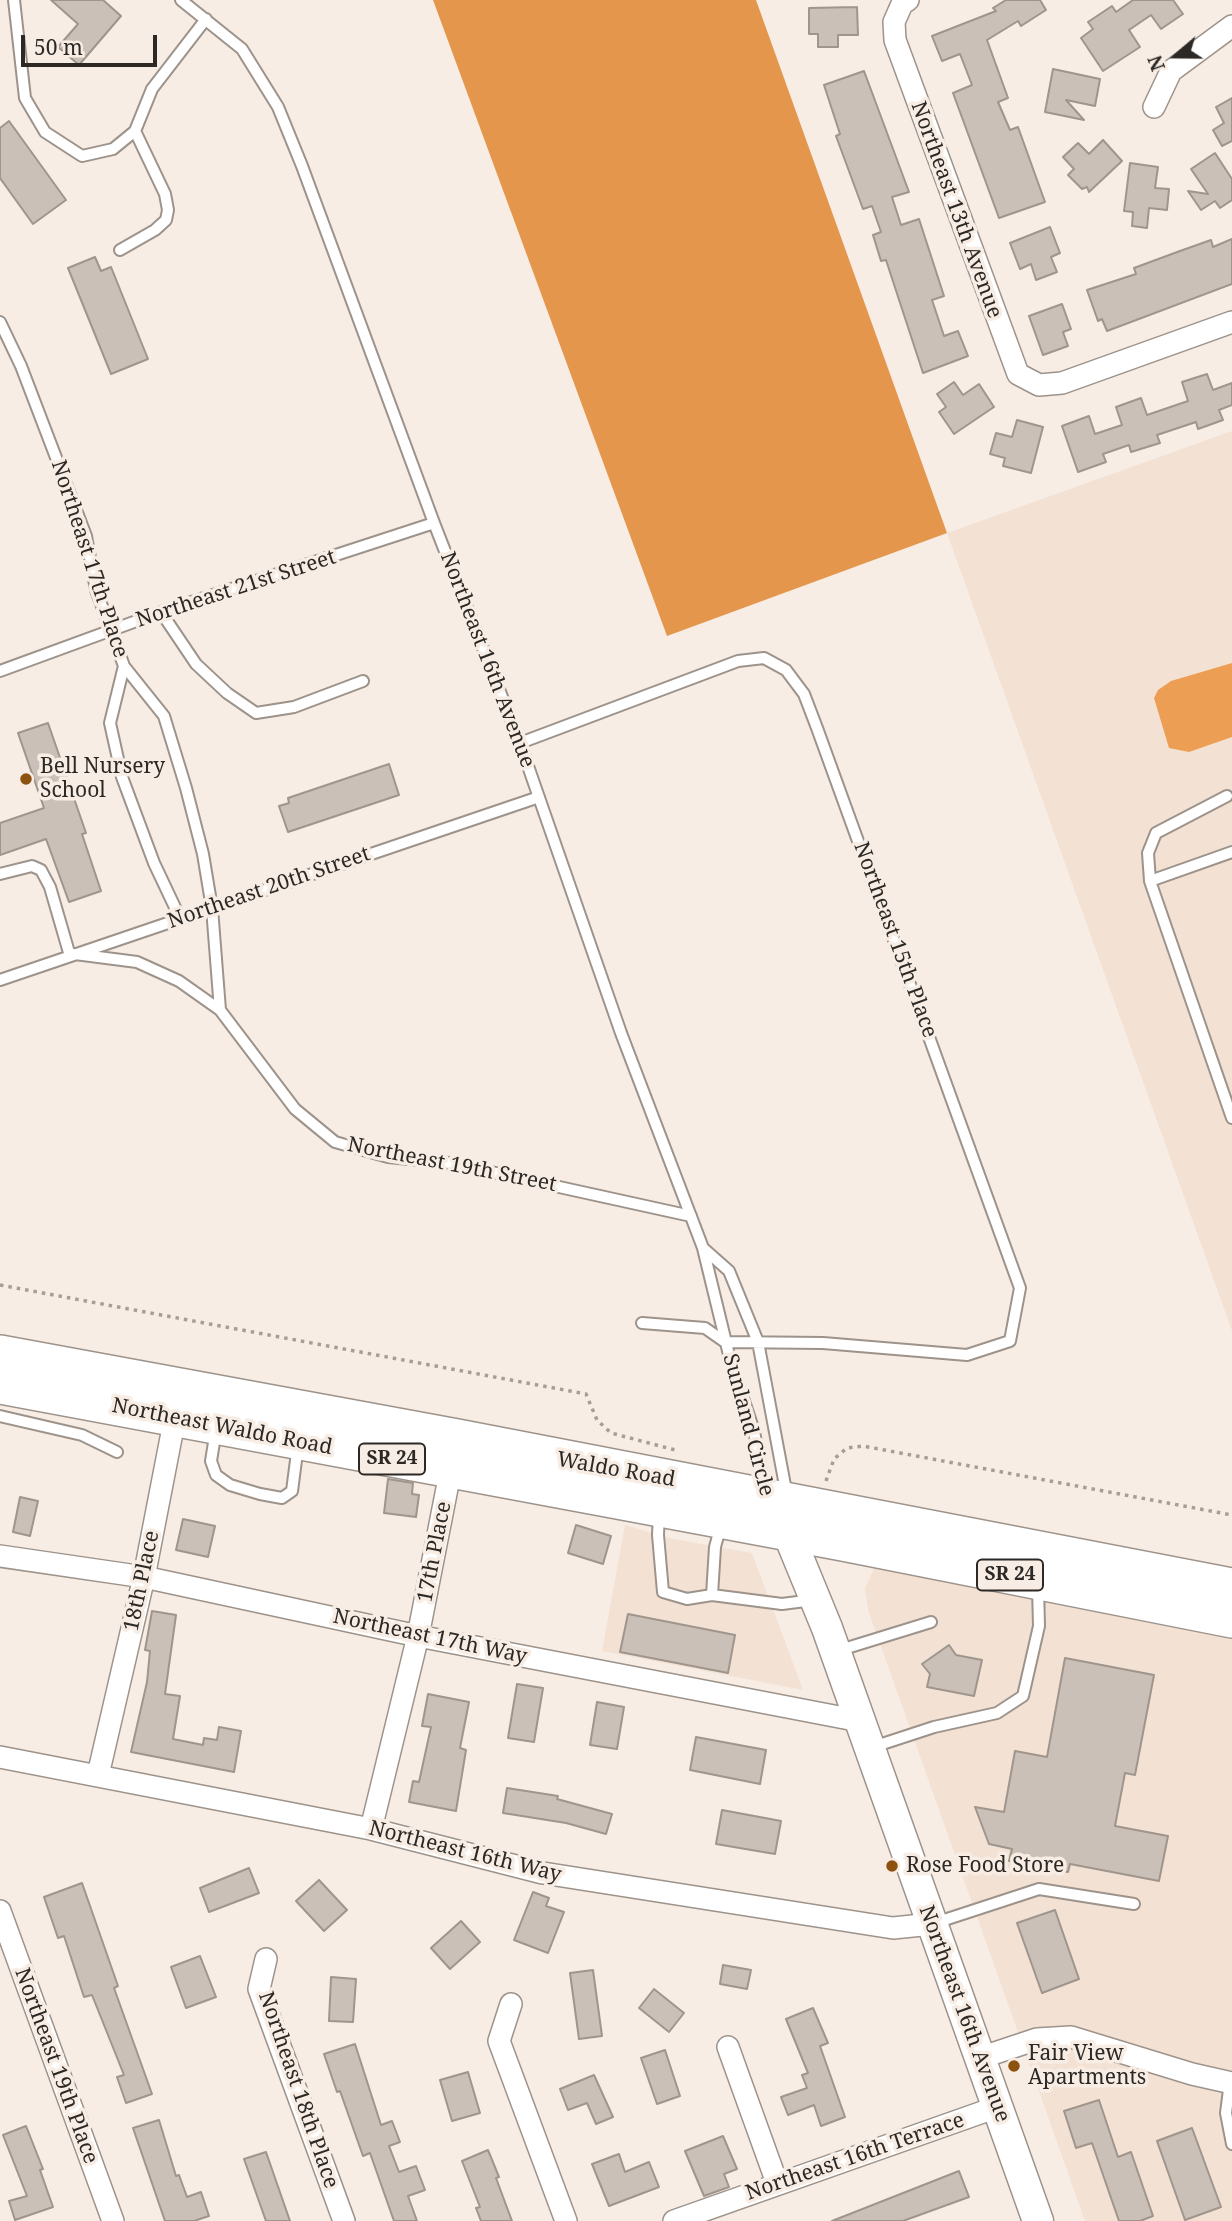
<!DOCTYPE html>
<style>
body{margin:0}
#map{position:relative;width:1232px;height:2221px;overflow:hidden;background:#f7ede4;font-family:"Noto Serif",serif}
canvas{display:block}
.north{position:absolute;left:1141px;top:21px;width:70px;height:70px;-webkit-text-stroke:5px #f7ede4;paint-order:stroke;rotate:250deg;font-size:19px;font-weight:700;line-height:28px;text-align:center;color:#2c2825}
.north::after{content:'';display:block;margin:auto;width:24px;height:32px;background:#2c2825;clip-path:polygon(50% 0,100% 100%,50% 72%,0 100%)}
.scale{position:absolute;left:21px;top:35px;width:136px;height:32px;box-sizing:border-box;border:4px solid #2c2825;border-top:0;padding-left:9px;font-size:21px;line-height:24px;white-space:nowrap;color:#2c2825;-webkit-text-stroke:5px #f7ede4;paint-order:stroke}
</style>
<div id="map">
<canvas width="1232" height="2221"></canvas>
<div class="north">N</div>
<div class="scale">50 m</div>
</div>
<script>
const ctx = document.querySelector('canvas').getContext('2d');
ctx.lineJoin = 'round';
function fillPath(path, color) {
  ctx.fillStyle = color;
  ctx.fill(path, 'evenodd');
}
function shape(rows) {
  const path = new Path2D();
  for (const r of rows) {
    path.moveTo(r[0], r[1]);
    for (let i = 2; i < r.length; i += 2) path.lineTo(r[i], r[i + 1]);
  }
  return path;
}
function trace(path, color, width, dash) {
  ctx.strokeStyle = color;
  ctx.lineWidth = width;
  ctx.lineCap = dash ? 'butt' : 'round';
  ctx.setLineDash(dash || []);
  ctx.stroke(path);
}
function label(font, color, halo, rows, align = 'center') {
  ctx.font = font + ' "Noto Serif",serif';
  ctx.lineWidth = 7;
  ctx.setLineDash([]);
  ctx.textBaseline = 'middle';
  ctx.strokeStyle = halo;
  ctx.fillStyle = color;
  for (const [text, x, y, turn = 0] of rows) {
    ctx.save();
    ctx.translate(x, y);
    ctx.rotate((+turn || 0) * Math.PI / 180);
    ctx.textAlign = isNaN(turn) ? turn : align;
    if (halo) ctx.strokeText(text, 0, 0);
    ctx.fillText(text, 0, 0);
    ctx.restore();
  }
}
fillPath(shape([
 [1232,431,1232,1331,947,533],
 [625,1525,668,1538,752,1553,803,1690,602,1651],
 [874,1568,1232,1635,1232,2221,1085,2221,868,1610,865,1588]
]), '#f3e2d4');
fillPath(shape([
 [433,0,756,0,947,533,667,636]
]), '#e4964d');
fillPath(shape([
 [1232,663,1232,737,1189,752,1169,748,1154,698,1158,690,1171,681]
]), '#ec9e55');
const building = shape([
 [51,0,103,0,121,16,79,65,58,47,78,24,51,0],
 [1006,0,1040,0,1046,10,1021,26,1018,21,987,40,1008,98,998,102,1010,130,1018,127,1045,202,999,218,953,93,972,85,960,54,942,61,932,36,996,11,993,8,1006,0],
 [1133,0,1173,0,1183,14,1161,29,1151,15,1129,30,1140,47,1103,71,1081,38,1093,29,1088,22,1112,6,1116,12,1133,0],
 [857,7,858,35,838,35,838,47,818,47,818,34,809,34,809,8,857,7],
 [1053,69,1100,79,1095,106,1066,100,1084,120,1045,112,1053,69],
 [864,71,909,192,892,197,901,225,919,219,944,296,932,300,944,336,958,331,968,356,923,373,886,260,881,261,873,235,881,232,872,206,863,209,836,136,840,134,824,85,864,71],
 [1232,98,1232,141,1222,146,1213,130,1224,123,1216,107,1232,98],
 [9,121,66,200,33,224,0,178,0,128,9,121],
 [1103,140,1122,161,1089,192,1087,187,1082,189,1068,175,1074,169,1063,157,1078,143,1089,154,1103,140],
 [1215,153,1232,179,1232,200,1220,208,1215,201,1201,210,1188,191,1208,194,1191,169,1215,153],
 [1130,163,1158,167,1155,188,1169,189,1167,210,1149,208,1147,228,1132,226,1133,212,1124,211,1130,163],
 [1050,227,1060,253,1051,257,1057,272,1036,280,1031,264,1020,269,1010,243,1050,227],
 [1232,239,1232,284,1107,331,1102,319,1098,321,1087,290,1136,274,1134,268,1180,251,1211,240,1213,247,1232,239],
 [95,257,101,271,111,267,148,359,111,374,68,268,95,257],
 [1062,304,1071,329,1063,332,1068,346,1043,355,1029,316,1062,304],
 [1207,374,1213,390,1232,383,1232,405,1219,410,1223,420,1198,429,1196,422,1157,435,1160,443,1131,452,1129,445,1103,454,1106,462,1078,472,1062,426,1089,416,1095,434,1122,425,1116,407,1141,398,1147,415,1188,401,1182,382,1207,374],
 [954,382,963,395,979,384,994,407,954,434,939,412,946,407,937,394,954,382],
 [1017,420,1043,427,1031,473,1003,466,1005,458,990,454,996,433,1012,437,1017,420],
 [48,723,86,833,82,834,101,891,69,902,46,839,0,855,0,823,44,808,18,733,48,723],
 [389,764,399,795,288,832,279,806,289,803,288,798,389,764],
 [388,1479,413,1483,412,1494,419,1495,416,1517,384,1513,388,1479],
 [20,1497,38,1501,30,1536,13,1532,20,1497],
 [183,1519,215,1526,208,1557,176,1550,183,1519],
 [576,1525,611,1536,603,1564,568,1553,576,1525],
 [152,1611,176,1615,165,1694,180,1696,173,1739,203,1745,204,1738,217,1740,219,1727,241,1731,234,1772,131,1752,147,1682,150,1651,145,1650,152,1611],
 [628,1614,735,1635,728,1673,620,1652,628,1614],
 [949,1645,956,1655,982,1660,974,1696,927,1687,930,1674,922,1664,949,1645],
 [1065,1658,1154,1675,1135,1775,1125,1773,1115,1826,1168,1836,1159,1881,1070,1864,1068,1872,1009,1861,1012,1849,989,1844,975,1807,1004,1812,1015,1751,1047,1757,1065,1658],
 [517,1684,543,1688,534,1742,508,1738,517,1684],
 [428,1694,469,1702,460,1748,466,1750,456,1811,409,1802,413,1781,419,1782,431,1727,422,1726,428,1694],
 [597,1702,624,1707,617,1749,590,1745,597,1702],
 [696,1737,766,1750,760,1784,690,1770,696,1737],
 [507,1788,558,1796,557,1799,612,1814,606,1834,566,1823,503,1813,507,1788],
 [722,1810,781,1821,775,1854,716,1844,722,1810],
 [249,1868,259,1893,209,1912,200,1888,249,1868],
 [319,1880,347,1910,324,1931,296,1901,319,1880],
 [82,1883,118,1986,114,1988,152,2094,126,2103,117,2077,124,2075,92,1995,84,1997,64,1936,58,1938,44,1897,82,1883],
 [533,1892,549,1898,546,1906,564,1912,548,1953,514,1940,533,1892],
 [1055,1910,1079,1979,1042,1993,1017,1923,1055,1910],
 [461,1921,480,1942,450,1969,431,1948,461,1921],
 [200,1956,216,1997,186,2008,171,1967,200,1956],
 [723,1965,751,1970,747,1989,720,1984,723,1965],
 [593,1970,602,2036,579,2039,570,1973,593,1970],
 [331,1977,356,1979,353,2022,329,2021,331,1977],
 [654,1989,684,2013,669,2032,639,2008,654,1989],
 [813,2008,828,2043,820,2046,845,2117,821,2126,814,2105,788,2115,781,2097,807,2088,802,2075,808,2073,786,2019,813,2008],
 [355,2044,381,2125,392,2121,400,2142,389,2146,399,2172,416,2166,425,2190,408,2196,417,2221,394,2221,370,2153,363,2156,340,2091,337,2092,324,2054,355,2044],
 [665,2050,680,2096,657,2104,641,2058,665,2050],
 [468,2072,480,2113,452,2121,440,2080,468,2072],
 [594,2075,613,2117,596,2124,587,2103,568,2110,560,2089,594,2075],
 [1099,2100,1118,2157,1131,2152,1153,2216,1140,2221,1119,2221,1092,2143,1076,2148,1064,2111,1099,2100],
 [159,2120,176,2176,179,2175,187,2197,201,2192,209,2216,194,2221,165,2221,133,2128,159,2120],
 [26,2126,43,2169,40,2170,53,2207,15,2220,9,2201,27,2196,3,2135,26,2126],
 [1192,2128,1221,2207,1185,2220,1157,2141,1192,2128],
 [723,2136,737,2169,724,2174,729,2187,704,2196,685,2151,723,2136],
 [488,2150,499,2177,496,2178,512,2221,481,2221,476,2208,480,2207,462,2161,488,2150],
 [266,2152,290,2221,266,2221,244,2159,266,2152],
 [619,2154,625,2172,649,2162,659,2187,609,2206,592,2164,619,2154],
 [959,2171,969,2197,903,2221,832,2221,959,2171]
]);
fillPath(building, '#cac0b7');
trace(building, '#9f958c', 2);
const lane = shape([
 [14,0,25,98,45,132,82,156,113,149,135,131,152,89,206,19],
 [181,0,242,49,278,107,302,166,434,523,520,743,621,1033,703,1248,729,1271,758,1342,787,1496],
 [120,250,155,230,166,220,168,210,165,194,135,131],
 [0,322,21,366,86,536,96,590,124,666,110,723,122,777,154,863,180,918],
 [161,612,196,664,227,693,256,713,294,707,363,681],
 [124,666,164,716,186,788,203,854,212,908,220,1010],
 [0,671,161,612,434,523],
 [520,743,738,661,764,658,786,670,804,694,817,728,1020,1288,1010,1341,967,1355,823,1343,725,1342],
 [1227,796,1156,833,1148,853,1150,881,1232,1118],
 [0,874,32,866,41,870,50,887,70,956],
 [1150,881,1232,852],
 [75,954,137,962,179,981,220,1010,295,1109,335,1142,388,1157,450,1163,691,1216],
 [0,980,539,797],
 [703,1248,730,1359,754,1431,764,1490],
 [642,1323,705,1328,725,1342],
 [0,1416,82,1435,117,1452],
 [216,1430,211,1461,216,1475,230,1485,260,1494,282,1498,292,1491,298,1445],
 [659,1512,658,1535,663,1592,687,1599,712,1595],
 [721,1525,715,1547,712,1595,782,1604,813,1600],
 [837,1651,931,1622],
 [873,1747,934,1727,997,1713,1023,1696,1039,1626,1038,1587],
 [935,1923,1039,1889,1134,1904],
 [1230,2082,1226,2113,1232,2144]
]);
const street = shape([
 [908,0,902,4,894,22,895,40,1018,374,1039,385,1062,383,1232,322],
 [1154,107,1171,71,1232,26],
 [0,1556,144,1577,418,1636,860,1721],
 [0,1757,371,1829,543,1873,893,1928,932,1924],
 [98,1775,144,1577,177,1407],
 [371,1829,418,1636,453,1458],
 [0,1911,113,2221],
 [266,1959,259,1989,344,2221],
 [511,2004,499,2041,566,2221],
 [728,2047,777,2183],
 [980,2058,1037,2039,1071,2037,1192,2074,1232,2083],
 [674,2221,997,2107]
]);
const secondary = shape([
 [777,1516,788,1533,827,1628,1038,2221]
]);
const highway = shape([
 [0,1354,457,1438,1232,1587],
 [0,1385,843,1542,1232,1619]
]);
trace(lane, '#9d938b', 14);
trace(street, '#9d938b', 24);
trace(secondary, '#9d938b', 33);
trace(highway, '#9d938b', 40);
trace(shape([
 [0,1285,586,1394,597,1420,611,1433,679,1451],
 [826,1481,834,1459,847,1448,863,1446,1232,1515]
]), '#a59e97', 3.5, [3.5, 5]);
trace(lane, '#fff', 10);
trace(street, '#fff', 21);
trace(secondary, '#fff', 30);
trace(highway, '#fff', 37);
for (const [x, y, r, color] of [
 [26,779,7,"#8d520f"],
 [892,1866,7,"#8d520f"],
 [1014,2066,7,"#8d520f"]
]) {
  const dot = new Path2D();
  dot.arc(x, y, r, 0, 2 * Math.PI);
  ctx.fillStyle = color;
  ctx.fill(dot);
  trace(dot, '#f7ede4', 2.5);
}
for (const [x, y, w] of [
 [392,1459,66],
 [1010,1575,66]
]) {
  const box = new Path2D();
  box.roundRect(x - w / 2, y - 15.5, w, 31, 5);
  ctx.fillStyle = '#f7ede4';
  ctx.fill(box);
  trace(box, '#2c2825', 2);
}
label('bold 19px', '#2c2825', null, [
 ["SR 24",392,1459],
 ["SR 24",1010,1575]
]);
label('21px', '#2c2825', '#f7ede4', [
 ["Northeast 13th Avenue",956,210,70],
 ["Northeast 17th Place",89,559,72],
 ["Northeast 21st Street",236,589,-18],
 ["Northeast 16th Avenue",487,660,69],
 ["Northeast 20th Street",269,888,-19],
 ["Northeast 15th Place",895,940,70],
 ["Northeast 19th Street",452,1165,11],
 ["Sunland Circle",748,1425,75],
 ["Northeast Waldo Road",222,1427,11],
 ["Waldo Road",616,1470,10],
 ["17th Place",435,1552,-79],
 ["18th Place",142,1581,-78],
 ["Northeast 17th Way",430,1637,12],
 ["Northeast 16th Way",465,1852,14],
 ["Northeast 16th Avenue",964,2014,70],
 ["Northeast 19th Place",56,2066,70],
 ["Northeast 18th Place",298,2090,71],
 ["Northeast 16th Terrace",855,2157,-19]
]);
label('21px', '#2c2825', '#f7ede4', [
 ["Bell Nursery",40,767],
 ["School",40,791],
 ["Rose Food Store",906,1866],
 ["Fair View",1028,2054],
 ["Apartments",1028,2078]
], 'left');
</script>
